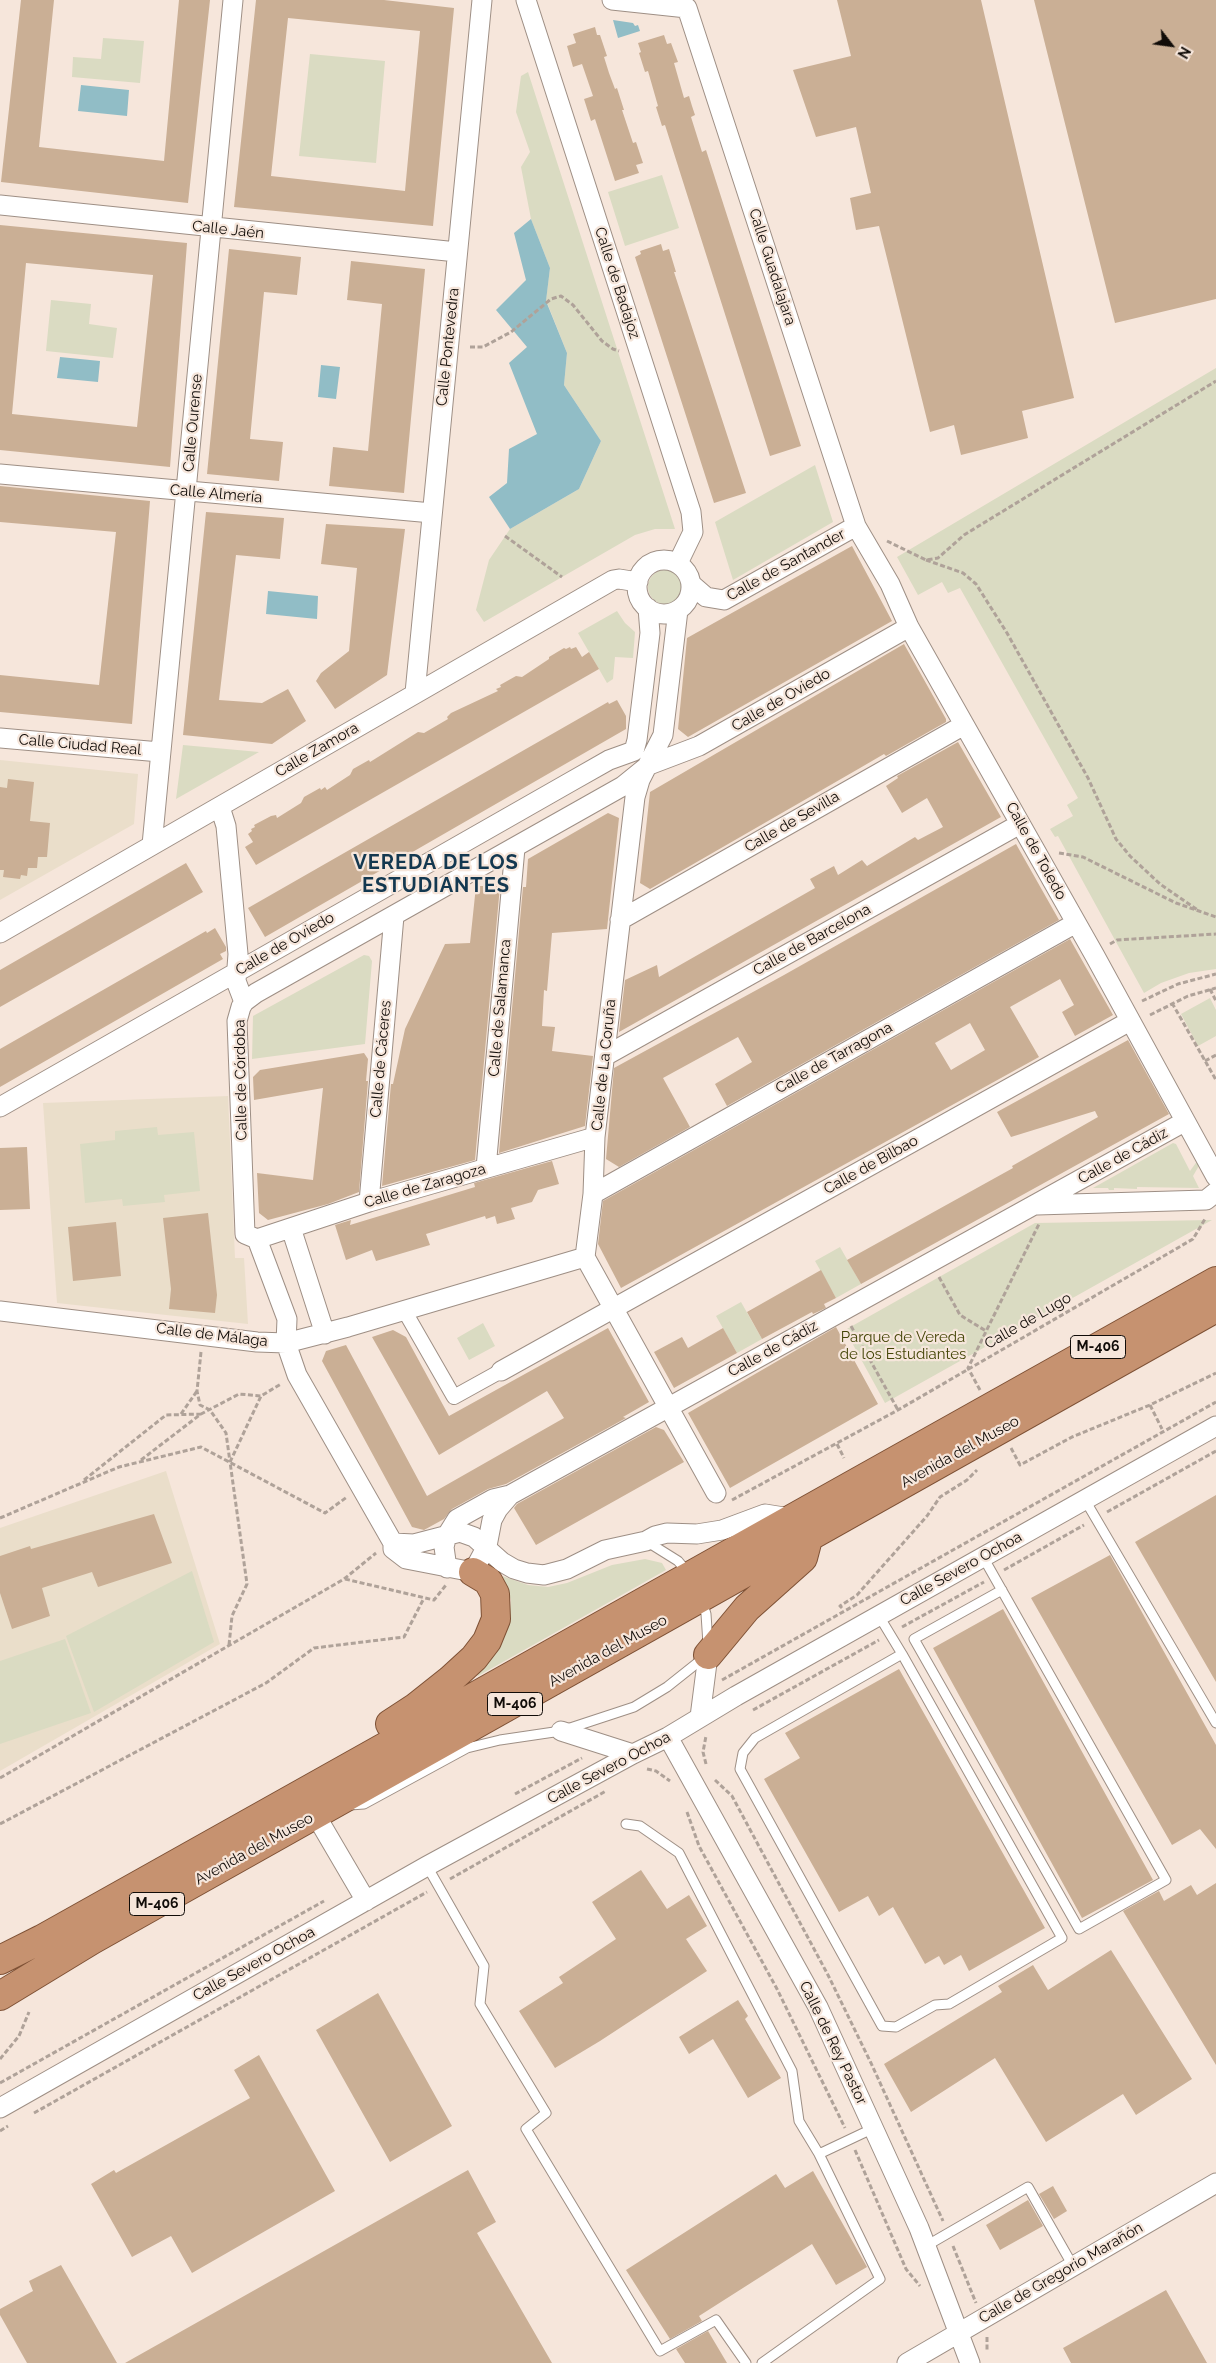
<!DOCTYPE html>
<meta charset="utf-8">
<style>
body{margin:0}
#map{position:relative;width:1216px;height:2363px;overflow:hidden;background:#f6e6db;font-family:Raleway,sans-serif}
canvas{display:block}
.north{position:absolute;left:1146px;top:20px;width:50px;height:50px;-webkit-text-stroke:4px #f6e6db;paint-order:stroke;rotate:120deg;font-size:14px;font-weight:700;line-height:20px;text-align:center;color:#110c08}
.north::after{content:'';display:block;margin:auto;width:18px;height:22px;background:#110c08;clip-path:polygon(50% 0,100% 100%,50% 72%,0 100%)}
</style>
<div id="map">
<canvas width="1216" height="2363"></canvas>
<div class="north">N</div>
</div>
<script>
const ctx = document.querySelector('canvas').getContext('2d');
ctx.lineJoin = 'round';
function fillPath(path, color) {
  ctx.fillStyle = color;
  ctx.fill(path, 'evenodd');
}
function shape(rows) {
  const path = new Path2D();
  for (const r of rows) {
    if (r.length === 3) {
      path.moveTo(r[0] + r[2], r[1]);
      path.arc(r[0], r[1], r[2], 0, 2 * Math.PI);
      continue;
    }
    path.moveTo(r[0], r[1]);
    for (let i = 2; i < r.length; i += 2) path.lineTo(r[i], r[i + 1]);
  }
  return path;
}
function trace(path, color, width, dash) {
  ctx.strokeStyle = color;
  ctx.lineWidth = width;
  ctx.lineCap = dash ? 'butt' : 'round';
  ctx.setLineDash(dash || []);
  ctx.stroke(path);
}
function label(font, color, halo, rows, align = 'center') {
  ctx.font = font + ' Raleway,sans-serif';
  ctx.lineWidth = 4.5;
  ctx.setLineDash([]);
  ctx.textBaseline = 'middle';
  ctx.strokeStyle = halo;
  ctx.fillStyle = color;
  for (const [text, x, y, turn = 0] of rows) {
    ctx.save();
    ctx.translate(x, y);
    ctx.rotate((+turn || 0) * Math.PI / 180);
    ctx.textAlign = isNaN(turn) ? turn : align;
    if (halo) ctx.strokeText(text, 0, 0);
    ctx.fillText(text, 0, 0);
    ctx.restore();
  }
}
fillPath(shape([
 [0,760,138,774,134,824,0,900],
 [228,1096,235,1258,244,1258,248,1324,57,1303,43,1103],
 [166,1471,220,1644,0,1771,0,1528]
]), '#eadeca');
fillPath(shape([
 [103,38,144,41,140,83,72,77,73,57,101,59],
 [310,54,385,61,376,163,299,156],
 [528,72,675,529,655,529,635,535,484,622,476,610,489,560,510,529,579,489,601,441,564,385,567,353,546,300,550,268,531,219,521,167,530,152,516,112,521,76],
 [662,175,679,228,625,246,608,192],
 [51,300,91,304,89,324,117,328,113,358,46,351],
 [1216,368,1216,969,1189,973,1161,983,1144,993,1058,836,1055,837,1050,829,1073,816,1067,805,1078,798,960,588,948,593,942,582,918,595,897,557],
 [815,465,833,522,733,580,715,522],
 [665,587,17],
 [617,611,625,623,635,632,633,658,615,657,613,679,607,683,578,633],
 [183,745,259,752,176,799],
 [364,955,369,956,372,961,365,1044,252,1059,253,1016],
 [1210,998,1216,1010,1216,1036,1198,1046,1181,1014],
 [157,1127,158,1135,194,1132,200,1191,164,1195,165,1202,123,1206,122,1199,85,1203,80,1144,115,1140,115,1131],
 [1173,1143,1176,1144,1190,1171,1198,1160,1200,1164,1193,1176,1199,1188,1137,1187,1137,1189,1114,1188,1114,1190,1109,1190,1108,1188,1093,1188],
 [1212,1220,885,1403,845,1330,1035,1223],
 [840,1247,861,1284,836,1298,815,1261],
 [741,1302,762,1339,737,1353,716,1316],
 [483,1323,495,1346,469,1360,457,1338],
 [645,1559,662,1563,666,1570,478,1676,475,1673,503,1636,509,1622,511,1600,502,1576,528,1585,548,1587,567,1583,612,1565],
 [192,1571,214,1642,94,1712,66,1636],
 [65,1639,91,1713,0,1744,0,1661]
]), '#dadbc2');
fillPath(shape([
 [613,20,633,23,635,26,638,25,640,31,618,38],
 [81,85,129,90,127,116,78,111],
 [531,219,550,268,546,301,567,353,564,385,601,441,579,489,510,529,489,497,507,483,509,449,537,434,509,363,527,347,496,310,526,280,514,233],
 [60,357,100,361,98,382,57,378],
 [321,365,340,367,336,399,318,397],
 [268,591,318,596,317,619,266,614]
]), '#91bdc6');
fillPath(shape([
 [21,0,54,0,39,147,164,161,179,0,210,0,188,203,1,182],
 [256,0,384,0,454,8,433,226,234,207],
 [288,18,420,31,405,191,271,176],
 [837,0,981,0,1074,398,1022,411,1028,438,961,455,954,425,930,432,879,226,856,230,850,198,871,193,856,127,816,137,793,70,851,56],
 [1034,0,1216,0,1216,299,1115,323],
 [595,27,597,35,600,35,607,56,604,57,609,73,615,89,617,88,624,110,622,110,633,143,636,142,643,163,636,165,639,173,615,181,595,119,591,121,584,99,593,96,582,64,573,67,567,46,576,43,573,34],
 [664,35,667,44,671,43,678,62,674,63,684,98,689,96,692,106,695,115,691,117,702,152,706,150,801,446,770,456,665,125,662,126,656,107,658,106,648,71,645,72,639,53,641,52,638,43],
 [0,225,187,243,170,467,0,450],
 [26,263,153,275,137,427,12,414],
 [661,244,663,251,669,249,676,272,674,272,746,493,714,503,635,257,641,254,640,251],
 [229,249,301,257,297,295,264,292,250,439,283,442,279,481,207,474],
 [351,261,425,269,404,493,329,486,333,447,368,451,382,304,347,300],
 [0,486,150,501,132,724,0,712,0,675,99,685,116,532,0,522],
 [206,512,284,518,280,559,236,555,219,700,262,703,288,689,306,721,272,744,183,735],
 [326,524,405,529,387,675,335,709,316,681,321,673,349,651,357,568,321,564],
 [852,546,892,621,688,737,678,729,687,638],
 [904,644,946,719,946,722,886,756,884,754,860,768,650,889,640,883,650,792],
 [570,647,571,649,576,647,582,657,589,652,599,669,256,865,245,847,253,842,248,834,252,831,251,829,255,827,254,825,271,816,276,815,277,818,301,803,304,797,320,788,321,790,325,787,327,790,350,775,353,769,369,760,370,762,418,732,424,733,448,719,447,717,451,713,498,691,496,689,501,687,500,685,516,676,522,677,549,659,549,657,564,648,566,649],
 [617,700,626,716,626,729,265,937,248,908,608,702,609,704],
 [958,742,1001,817,619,1032,625,980,657,965,659,977,815,888,810,879,834,866,838,875,862,860,867,866,915,837,918,840,943,827,927,798,902,813,886,786,898,778,897,776],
 [8,779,34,782,30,821,50,823,47,857,38,857,37,868,28,868,27,876,21,875,20,879,3,877,4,870,0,870,0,787,7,788],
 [608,813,619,818,607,929,552,933,547,991,544,990,542,1026,555,1027,552,1051,593,1056,585,1126,499,1153,523,887,526,887,528,859],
 [1016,844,1059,920,727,1106,715,1084,752,1062,738,1037,663,1078,690,1127,619,1167,606,1159,614,1068,784,975],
 [186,863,203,892,0,1007,0,970],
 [476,886,500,886,475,1160,382,1186,391,1084,393,1084,405,1029,445,944,470,943],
 [215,928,226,947,226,951,220,954,223,959,0,1087,0,1049,206,931,207,933],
 [1070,939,1113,1015,1075,1036,1062,1012,1074,1005,1060,979,1010,1007,1039,1057,621,1288,598,1244,603,1201],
 [970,1023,985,1050,951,1070,935,1043],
 [1128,1040,1169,1114,861,1284,847,1260,1013,1168,1012,1166,1098,1117,1095,1111,1011,1137,997,1112],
 [364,1053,368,1059,366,1081,368,1081,359,1192,328,1204,268,1220,259,1213,257,1173,313,1180,323,1088,254,1100,253,1077,260,1070],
 [27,1147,30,1209,0,1210,0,1148],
 [552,1161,559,1184,538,1190,532,1202,511,1208,515,1219,497,1224,495,1216,486,1219,485,1216,426,1234,430,1245,376,1261,372,1250,346,1260,335,1225,351,1220,350,1225,475,1187,474,1183],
 [208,1213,217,1295,215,1313,169,1309,171,1289,163,1218],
 [116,1222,121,1276,73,1281,68,1227],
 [821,1270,836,1298,824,1304,826,1308,813,1314,812,1312,762,1339,747,1312],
 [836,1327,878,1404,730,1488,688,1413],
 [608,1328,649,1402,623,1417,626,1418,506,1484,488,1489,452,1509,444,1519,424,1530,412,1527,322,1361,326,1351,346,1345,427,1496,564,1418,547,1391,439,1455,372,1337,393,1330,406,1337,449,1416],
 [723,1328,737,1353,674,1388,654,1352,682,1337,688,1348],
 [656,1427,664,1430,684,1462,536,1545,514,1508,517,1504],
 [1216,1495,1216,1682,1135,1542],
 [154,1514,172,1563,98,1587,92,1572,42,1588,50,1616,12,1629,0,1593,0,1556,30,1546,31,1549],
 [1110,1555,1216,1745,1216,1849,1200,1829,1172,1845,1031,1598],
 [1003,1609,1153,1880,1082,1918,933,1648],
 [899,1669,1045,1928,969,1971,961,1955,944,1965,939,1956,925,1964,893,1907,879,1916,868,1896,839,1912,764,1779,800,1758,785,1733],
 [641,1870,667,1909,689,1895,707,1926,686,1939,707,1971,600,2041,555,2068,519,2011,563,1983,559,1977,616,1939,592,1902],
 [1216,1883,1216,2065,1123,1911,1159,1891,1164,1901,1191,1885,1197,1895],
 [1111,1950,1192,2079,1136,2115,1123,2094,1046,2142,995,2058,911,2112,884,2064,1002,1992,998,1986,1033,1965,1048,1990],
 [378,1993,452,2126,390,2162,316,2030],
 [738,2000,748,2016,745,2019,781,2078,748,2098,713,2039,689,2054,679,2037],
 [259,2055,335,2191,192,2273,171,2236,132,2257,91,2184,114,2170,116,2173,250,2098,234,2070],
 [468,2170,496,2222,477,2233,552,2363,125,2363],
 [813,2171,867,2267,836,2285,812,2244,699,2316,702,2321,670,2339,626,2270,776,2174,785,2188],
 [1053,2186,1067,2211,1054,2219,1039,2194],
 [1028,2200,1043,2226,1000,2250,986,2225],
 [61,2265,117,2363,27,2363,0,2315,0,2309,33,2291,29,2281],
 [1166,2290,1207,2363,1071,2363,1063,2348],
 [708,2331,727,2363,685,2363,676,2349]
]), '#caaf95');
const service = shape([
 [1085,1500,1216,1723],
 [646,1541,678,1561,688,1573],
 [983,1557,1166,1880,1079,1929,914,1639,1002,1590],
 [702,1601,706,1614,708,1644],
 [879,1616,902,1654,1062,1938,949,2004,935,2005,896,2027,882,2026,740,1769,743,1753,755,1738,902,1654],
 [350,1805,364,1804,467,1748,500,1740,561,1731,634,1707,667,1687,706,1656],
 [626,1824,640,1826,679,1853,792,2071,799,2121,819,2154,880,2279,762,2363],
 [427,1866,484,1966,480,2004,546,2113,526,2129,660,2351,716,2320,746,2363],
 [819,2154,874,2128],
 [926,2246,1028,2187,1073,2266]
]);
const pedestrian = shape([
 [404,1310,454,1397,501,1371]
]);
const minor = shape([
 [526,0,691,512,693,532,678,563],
 [612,0,687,8,856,526,890,584,909,627,1095,956,1216,1177],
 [0,205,457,252],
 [0,474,432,513],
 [664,587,27],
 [691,584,706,597,724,600,856,526],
 [678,610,663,735,640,780,635,797,595,1137,593,1194,585,1257,716,1493],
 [415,693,482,0],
 [0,738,160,752],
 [634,751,637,740,650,633,648,608],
 [220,807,226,826,238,954,236,981,244,1002],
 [152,845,233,0],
 [620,920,964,725],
 [0,933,613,580,619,579,638,582],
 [605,1056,1020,824],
 [0,1107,572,781,609,760,634,751],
 [486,1168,515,848],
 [593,1194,1076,923],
 [369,1202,394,916],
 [1037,1205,1206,1200,1216,1192],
 [291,1228,325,1334],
 [257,1239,369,1202,595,1137],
 [0,1311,257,1342,286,1343,348,1327,585,1257],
 [501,1371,1130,1021],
 [510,1495,498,1509,492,1520,487,1546,473,1572,406,1559,393,1549,393,1543,297,1375,286,1343,287,1319,257,1239,245,1234,237,1021,241,1007,244,1002,256,993,623,786,649,765,699,746,909,627],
 [393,1543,414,1544,460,1532,474,1537,502,1562,514,1569,527,1573,544,1575,567,1569,605,1550,646,1541,655,1536,667,1533,697,1534,722,1530,765,1514,790,1518],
 [447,1568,444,1547,447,1535,457,1519,493,1499,510,1495,1184,1122],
 [700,1717,708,1655],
 [561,1731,633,1754],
 [668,1737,818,2007,919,2228,970,2363],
 [315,1814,366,1901],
 [0,2108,427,1866,633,1754,668,1737,736,1696,1216,1426],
 [907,2363,1216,2183]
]);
const trunk = shape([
 [708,1655,747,1608,803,1558,808,1539],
 [390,1724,416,1707,450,1680,474,1658,487,1641,496,1619,495,1594,488,1581,473,1572],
 [0,1960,42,1939,1216,1281],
 [0,1996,92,1940,1216,1308]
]);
trace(service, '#9e8f85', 11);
trace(pedestrian, '#9e8f85', 16);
trace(minor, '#9e8f85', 21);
trace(trunk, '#7e5135', 30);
trace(shape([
 [470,347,483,347,511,332,551,299,561,296,573,305,602,341,613,349,619,351],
 [505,536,562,577],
 [887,541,926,560,938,558,964,535,1216,381],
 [926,560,963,573,976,584,1007,633,1088,778,1116,839,1130,856,1160,884,1199,911],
 [1059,853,1083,857,1176,903,1216,917],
 [1110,944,1117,940,1216,934],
 [1210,989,1216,1001],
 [1142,1001,1178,984,1216,974],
 [1172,1003,1216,1080],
 [1150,1015,1188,996,1216,988],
 [1205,1061,1216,1055],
 [939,1277,960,1315,986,1331],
 [851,1326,898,1410],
 [201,1352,197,1391,200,1405,210,1410,226,1433,230,1462],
 [980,1390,968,1368,1039,1224],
 [1150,1405,1162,1429],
 [181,1414,197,1391],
 [837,1444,844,1458],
 [1011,1448,1020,1465,1072,1437,1150,1405,1216,1373],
 [141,1460,201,1414,239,1394,261,1396],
 [84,1480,166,1415,201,1414],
 [732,1500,898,1410,1193,1239,1205,1219],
 [1107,1512,1216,1451],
 [0,1518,119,1467,201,1447,325,1513,347,1497],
 [1004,1570,1084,1525],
 [345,1579,434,1600,446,1585],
 [842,1608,840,1606,857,1595,927,1516,940,1497,967,1480,977,1470],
 [902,1627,984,1582],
 [229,1645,232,1616,247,1584,230,1462,261,1396,281,1384],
 [722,1680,1216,1402],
 [753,1710,879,1640],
 [706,1764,703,1752,706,1736],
 [647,1769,656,1771,670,1781],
 [0,1778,344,1579,376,1553],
 [715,1780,732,1796,828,1975,871,2063,943,2221],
 [515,1794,582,1758],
 [687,1812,699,1846,777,1989,845,2128],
 [0,1824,266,1683,314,1648,404,1637,424,1598],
 [450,1879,606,1791],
 [0,2059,19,2036,29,2012],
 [0,2083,324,1901],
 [34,2113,427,1892],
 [0,2131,8,2126],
 [855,2150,906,2269,920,2286],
 [953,2246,976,2303],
 [987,2337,987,2351]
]), '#afa299', 3, [5, 2.5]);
trace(service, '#fff', 9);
trace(pedestrian, '#fff', 14);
trace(minor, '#fff', 19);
trace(trunk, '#c69270', 28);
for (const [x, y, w] of [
 [1098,1347,55],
 [515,1704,55],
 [157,1904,55]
]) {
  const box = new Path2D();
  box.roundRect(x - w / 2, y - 11.5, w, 23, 4);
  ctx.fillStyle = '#f6e6db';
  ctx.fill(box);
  trace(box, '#110c08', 1);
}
label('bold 14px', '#110c08', null, [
 ["M-406",1098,1347],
 ["M-406",515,1704],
 ["M-406",157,1904]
]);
label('15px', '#110c08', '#f6e6db', [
 ["Calle Jaén",228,230,6],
 ["Calle Guadalajara",772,267,72],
 ["Calle de Badajoz",617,283,72],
 ["Calle Pontevedra",448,347,-84],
 ["Calle Ourense",193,423,-85],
 ["Calle Almería",216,494,5],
 ["Calle de Santander",786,565,-29],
 ["Calle de Oviedo",781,700,-30],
 ["Calle Ciudad Real",80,745,5],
 ["Calle Zamora",317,750,-30],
 ["Calle de Sevilla",792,822,-30],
 ["Calle de Toledo",1036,851,61],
 ["Calle de Barcelona",812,940,-29],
 ["Calle de Oviedo",285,944,-30],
 ["Calle de Salamanca",500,1008,-85],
 ["Calle de Tarragona",834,1058,-29],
 ["Calle de Cáceres",381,1059,-85],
 ["Calle de La Coruña",604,1065,-84],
 ["Calle de Córdoba",241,1080,-91],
 ["Calle de Cádiz",1123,1156,-29],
 ["Calle de Bilbao",871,1165,-29],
 ["Calle de Zaragoza",425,1186,-16],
 ["Calle de Lugo",1028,1321,-30],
 ["Calle de Málaga",212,1335,7],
 ["Calle de Cádiz",773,1349,-29],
 ["Avenida del Museo",960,1452,-29],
 ["Calle Severo Ochoa",961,1569,-29],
 ["Avenida del Museo",608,1651,-29],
 ["Calle Severo Ochoa",609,1768,-28],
 ["Avenida del Museo",254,1849,-29],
 ["Calle Severo Ochoa",254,1964,-29],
 ["Calle de Rey Pastor",833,2043,64],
 ["Calle de Gregorio Marañón",1061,2273,-30]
]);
label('15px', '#444507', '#f6e6db', [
 ["Parque de Vereda",903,1337],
 ["de los Estudiantes",903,1354]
]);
ctx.letterSpacing = '1px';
label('bold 20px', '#133850', '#f6e6db', [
 ["VEREDA DE LOS",436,863],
 ["ESTUDIANTES",436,886]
]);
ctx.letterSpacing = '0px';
</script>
